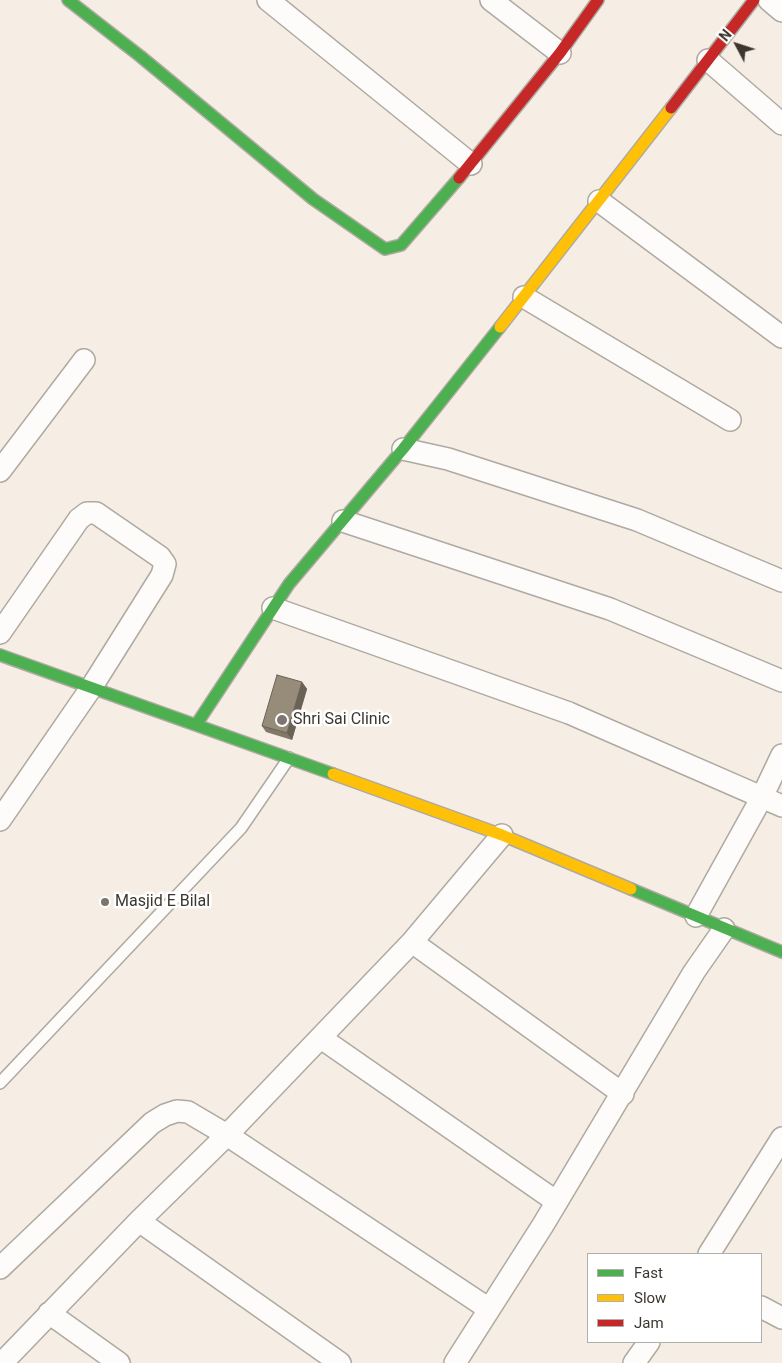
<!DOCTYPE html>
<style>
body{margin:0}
#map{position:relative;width:782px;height:1363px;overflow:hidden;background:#f6eee4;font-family:Roboto,sans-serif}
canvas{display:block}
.legend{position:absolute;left:587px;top:1253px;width:175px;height:90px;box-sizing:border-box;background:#fff;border:1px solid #b1afac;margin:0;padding:6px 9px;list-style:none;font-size:15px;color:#3c362f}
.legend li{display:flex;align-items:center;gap:10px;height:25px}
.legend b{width:25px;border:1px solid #b1afac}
.north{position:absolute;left:712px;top:20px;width:50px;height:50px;-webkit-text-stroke:4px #fff;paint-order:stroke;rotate:310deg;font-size:14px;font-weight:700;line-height:20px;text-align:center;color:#3c362f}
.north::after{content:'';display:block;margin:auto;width:18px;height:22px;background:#3c362f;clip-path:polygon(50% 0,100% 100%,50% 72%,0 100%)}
</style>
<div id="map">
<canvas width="782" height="1363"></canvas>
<ul class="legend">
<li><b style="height:6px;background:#4caf50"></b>Fast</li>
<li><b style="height:6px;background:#ffc107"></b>Slow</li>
<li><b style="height:6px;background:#c62828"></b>Jam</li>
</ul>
<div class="north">N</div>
</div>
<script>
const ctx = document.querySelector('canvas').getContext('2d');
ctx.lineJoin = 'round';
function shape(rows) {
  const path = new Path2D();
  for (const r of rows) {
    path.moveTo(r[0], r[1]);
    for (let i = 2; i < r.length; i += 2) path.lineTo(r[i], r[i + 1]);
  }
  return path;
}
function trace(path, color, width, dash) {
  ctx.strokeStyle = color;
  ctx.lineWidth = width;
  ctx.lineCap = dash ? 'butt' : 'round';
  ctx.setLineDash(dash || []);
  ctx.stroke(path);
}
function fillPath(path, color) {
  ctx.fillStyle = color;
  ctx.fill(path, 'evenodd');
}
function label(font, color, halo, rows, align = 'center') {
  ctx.font = font + ' Roboto,sans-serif';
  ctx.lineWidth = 5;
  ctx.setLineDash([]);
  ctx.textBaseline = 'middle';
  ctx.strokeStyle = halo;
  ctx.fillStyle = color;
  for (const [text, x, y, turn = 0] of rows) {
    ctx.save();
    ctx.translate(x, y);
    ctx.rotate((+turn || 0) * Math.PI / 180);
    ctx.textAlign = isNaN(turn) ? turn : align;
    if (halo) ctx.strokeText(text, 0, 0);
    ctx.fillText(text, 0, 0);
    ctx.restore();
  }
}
const lane = shape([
 [0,1083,241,828,289,758]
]);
const street = shape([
 [268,0,471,164],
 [491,0,560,53],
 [769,0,782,11],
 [708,60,782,124],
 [599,201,782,337],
 [524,297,730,420],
 [403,449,448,459,637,520,782,581],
 [0,471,84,360],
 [343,521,610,609,782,681],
 [273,608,569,713,782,806],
 [0,633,79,519,87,513,96,513,160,557,165,564,162,575,91,688,0,820],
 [696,916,762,797,782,755],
 [412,942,623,1094],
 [321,1038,557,1202],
 [139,1221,340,1363],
 [709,1254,782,1138],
 [0,1268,152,1123,165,1115,177,1111,188,1112,227,1135,489,1309],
 [761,1307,782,1318],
 [49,1313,119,1363],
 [2,1363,139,1221,227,1135,412,942,502,835],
 [455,1363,543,1225,694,972,724,929],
 [634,1363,649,1342]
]);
const fast = shape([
 [68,0,140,56,313,199,385,249,401,245,459,178],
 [0,655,333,774],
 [196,725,289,584,403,449,500,327],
 [631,889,782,952]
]);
const slow = shape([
 [500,327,671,108],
 [333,774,502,835,631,889]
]);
const jam = shape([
 [671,108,754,0],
 [459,178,560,53,598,0]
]);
trace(lane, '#aea9a1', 14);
trace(street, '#aea9a1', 24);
trace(fast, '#aea9a1', 14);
trace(slow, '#aea9a1', 14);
trace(jam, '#aea9a1', 14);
trace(lane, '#fefcfb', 11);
trace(street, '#fefcfb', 21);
trace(fast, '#4caf50', 11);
trace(slow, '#ffc107', 11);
trace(jam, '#c62828', 11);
fillPath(shape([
 [302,682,307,689,292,740,266,732,262,726]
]), '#827869');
fillPath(shape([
 [302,682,307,689,292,740,287,733]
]), '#6a6255');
const building = shape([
 [277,675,302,682,287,733,262,726,277,675]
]);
fillPath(building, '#978c7a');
trace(building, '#6a6255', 1);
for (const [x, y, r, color] of [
 [282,720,6,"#7d766e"],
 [105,902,5,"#7d766e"]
]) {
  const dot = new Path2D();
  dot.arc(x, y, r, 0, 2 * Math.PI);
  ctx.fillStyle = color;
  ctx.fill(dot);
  trace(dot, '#fff', 2);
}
label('16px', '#3c362f', '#fff', [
 ["Shri Sai Clinic",293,720],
 ["Masjid E Bilal",115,902]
], 'left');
</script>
